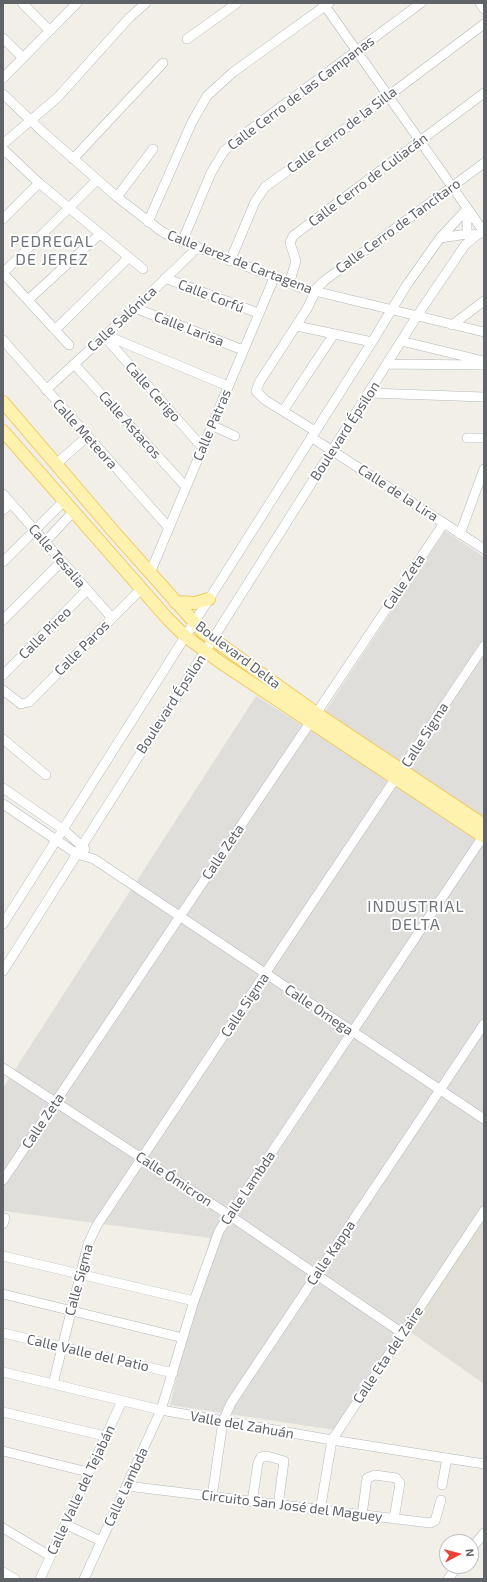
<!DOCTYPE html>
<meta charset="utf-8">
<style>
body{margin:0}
#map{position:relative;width:487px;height:1582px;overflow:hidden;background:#f1efe8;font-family:"Exo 2",sans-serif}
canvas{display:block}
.frame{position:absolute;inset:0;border:4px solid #5f6368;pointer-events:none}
.north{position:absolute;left:439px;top:1534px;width:40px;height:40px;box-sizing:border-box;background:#fff;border:1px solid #bfc1c3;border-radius:50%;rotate:83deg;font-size:11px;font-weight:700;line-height:16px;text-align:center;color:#5f6368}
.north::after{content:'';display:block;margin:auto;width:14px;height:18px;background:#ea4335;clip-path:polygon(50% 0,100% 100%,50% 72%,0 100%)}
</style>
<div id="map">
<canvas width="487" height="1582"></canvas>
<div class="frame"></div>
<div class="north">N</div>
</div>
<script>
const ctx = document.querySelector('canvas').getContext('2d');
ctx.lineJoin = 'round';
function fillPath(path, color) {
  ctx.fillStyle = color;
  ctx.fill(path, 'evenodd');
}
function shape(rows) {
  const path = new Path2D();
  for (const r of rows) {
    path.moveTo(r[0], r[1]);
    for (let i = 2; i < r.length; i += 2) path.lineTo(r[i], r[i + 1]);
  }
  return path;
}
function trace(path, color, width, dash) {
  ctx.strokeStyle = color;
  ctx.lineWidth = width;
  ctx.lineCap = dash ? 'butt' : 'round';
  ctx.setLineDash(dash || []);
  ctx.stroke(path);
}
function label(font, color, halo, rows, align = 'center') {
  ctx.font = font + ' "Exo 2",sans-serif';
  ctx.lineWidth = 4;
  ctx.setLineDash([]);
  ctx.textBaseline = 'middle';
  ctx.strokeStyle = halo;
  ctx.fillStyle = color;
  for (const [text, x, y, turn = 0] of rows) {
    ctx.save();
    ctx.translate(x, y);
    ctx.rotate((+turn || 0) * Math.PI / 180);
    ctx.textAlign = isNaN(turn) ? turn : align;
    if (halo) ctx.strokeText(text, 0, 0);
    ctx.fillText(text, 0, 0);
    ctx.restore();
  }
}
fillPath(shape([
 [445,531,484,557,484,1215,335,1430,170,1405,210,1238,3,1211,3,1088,256,696,312,731]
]), '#e0deda');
fillPath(shape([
 [484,1220,484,1384,409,1331]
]), '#e1ded6');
const minor = shape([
 [22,3,49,30],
 [323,3,484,232],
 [480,3,484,9],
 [3,38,22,57],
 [187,39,237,3],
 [3,78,77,3],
 [3,94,43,132,117,197,161,231,172,237,302,288,484,332],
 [3,144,58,97,129,18,146,3],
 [3,149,39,183,143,269],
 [73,159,163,63],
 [117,197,153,149],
 [3,219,39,183],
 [148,222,192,122,207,96,232,73,329,3],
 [467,234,467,209],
 [440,238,467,234,477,235],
 [182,242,211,173,224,151,247,132,421,3],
 [230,261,255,202,265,187,318,149,484,24],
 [3,273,97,180],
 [3,273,69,345],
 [165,278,258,313],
 [289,284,296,261,290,243,293,236,484,93],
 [28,300,100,234],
 [135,308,243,350],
 [452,325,484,301],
 [297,326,372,342],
 [55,330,128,258],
 [105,335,228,386],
 [104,336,202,447],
 [3,340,169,528],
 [401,341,484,361],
 [74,364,186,487],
 [387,364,484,365],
 [46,390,135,308,197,248],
 [369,393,484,397],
 [283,411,334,334],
 [211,425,235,436],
 [315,431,265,400,256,391,260,381,307,309,317,288,324,281,484,163],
 [311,437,484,549],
 [467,438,484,438],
 [56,464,88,436],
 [3,494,112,618],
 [3,510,11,503],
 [460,534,484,469],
 [45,542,73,512],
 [3,562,64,501],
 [150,573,274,278],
 [3,620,61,562],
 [3,675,86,591],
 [3,690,21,704,29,702,141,589],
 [3,739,46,775],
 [3,788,64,830,85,849],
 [3,804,77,854,94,859,484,1119],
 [3,924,372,342,406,286,440,238,467,209],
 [3,971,417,316,465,245,477,235,484,231],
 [3,1068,229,1215,402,1333],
 [3,1180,444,523],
 [3,1224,5,1218],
 [3,1256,194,1301],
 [3,1294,183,1338],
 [3,1333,173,1373],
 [3,1372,161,1410,332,1440,484,1464],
 [53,1384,88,1244,97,1225,484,646],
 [3,1412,105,1436],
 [3,1451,88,1472],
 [442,1485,447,1458],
 [127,1486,430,1523,435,1521,441,1500],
 [212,1497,223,1421,231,1403,484,1024],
 [252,1502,258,1463,261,1457,267,1456,284,1461,278,1506],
 [320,1511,332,1440,484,1211],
 [362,1515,367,1478,375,1475,396,1478,400,1483,394,1519],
 [65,1524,101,1541],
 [3,1528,50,1556],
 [471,1549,484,1533],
 [3,1572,15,1579],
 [40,1579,122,1401],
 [84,1579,161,1410,194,1301,219,1231,484,835],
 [448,1579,458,1566]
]);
const major = shape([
 [3,402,114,532,203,632,316,713,484,825],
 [3,431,167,618,185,636,220,662,484,837],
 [175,602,195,603,209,599]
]);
trace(minor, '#b5b8bc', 10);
trace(major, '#f2c960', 14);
trace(minor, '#fff', 9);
trace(major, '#fff2af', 12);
label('14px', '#5f6368', '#fff', [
 ["Calle Cerro de las Campanas",301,93,-37],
 ["Calle Cerro de la Silla",342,130,-37],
 ["Calle Cerro de Culiacán",368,180,-37],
 ["Calle Cerro de Tancítaro",398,226,-36],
 ["Calle Jerez de Cartagena",240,262,21],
 ["Calle Corfú",211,296,21],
 ["Calle Salónica",122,319,-43],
 ["Calle Larisa",189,329,21],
 ["Calle Cerigo",153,392,48],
 ["Calle Astacos",130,425,48],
 ["Calle Patras",212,425,-67],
 ["Boulevard Épsilon",345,431,-57],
 ["Calle Meteora",85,434,48],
 ["Calle de la Lira",398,493,33],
 ["Calle Tesalia",57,556,49],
 ["Calle Zeta",404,582,-56],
 ["Calle Pireo",45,633,-45],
 ["Calle Paros",82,648,-45],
 ["Boulevard Delta",238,655,37],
 ["Boulevard Épsilon",171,704,-57],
 ["Calle Sigma",425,735,-57],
 ["Calle Zeta",223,852,-56],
 ["Calle Sigma",245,1005,-56],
 ["Calle Omega",319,1010,34],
 ["Calle Zeta",43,1121,-56],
 ["Calle Ómicron",174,1179,33],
 ["Calle Lambda",248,1188,-56],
 ["Calle Kappa",331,1253,-56],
 ["Calle Sigma",79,1280,-75],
 ["Calle Valle del Patio",88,1353,13],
 ["Calle Eta del Zaire",388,1355,-56],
 ["Valle del Zahuán",242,1425,10],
 ["Calle Lambda",126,1487,-65],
 ["Calle Valle del Tejabán",81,1490,-65],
 ["Circuito San José del Maguey",292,1506,7]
]);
ctx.letterSpacing = '1px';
label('16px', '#70757a', '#fff', [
 ["PEDREGAL",52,242],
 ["DE JEREZ",52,260],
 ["INDUSTRIAL",416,907],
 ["DELTA",416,925]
]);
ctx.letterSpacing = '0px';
</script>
